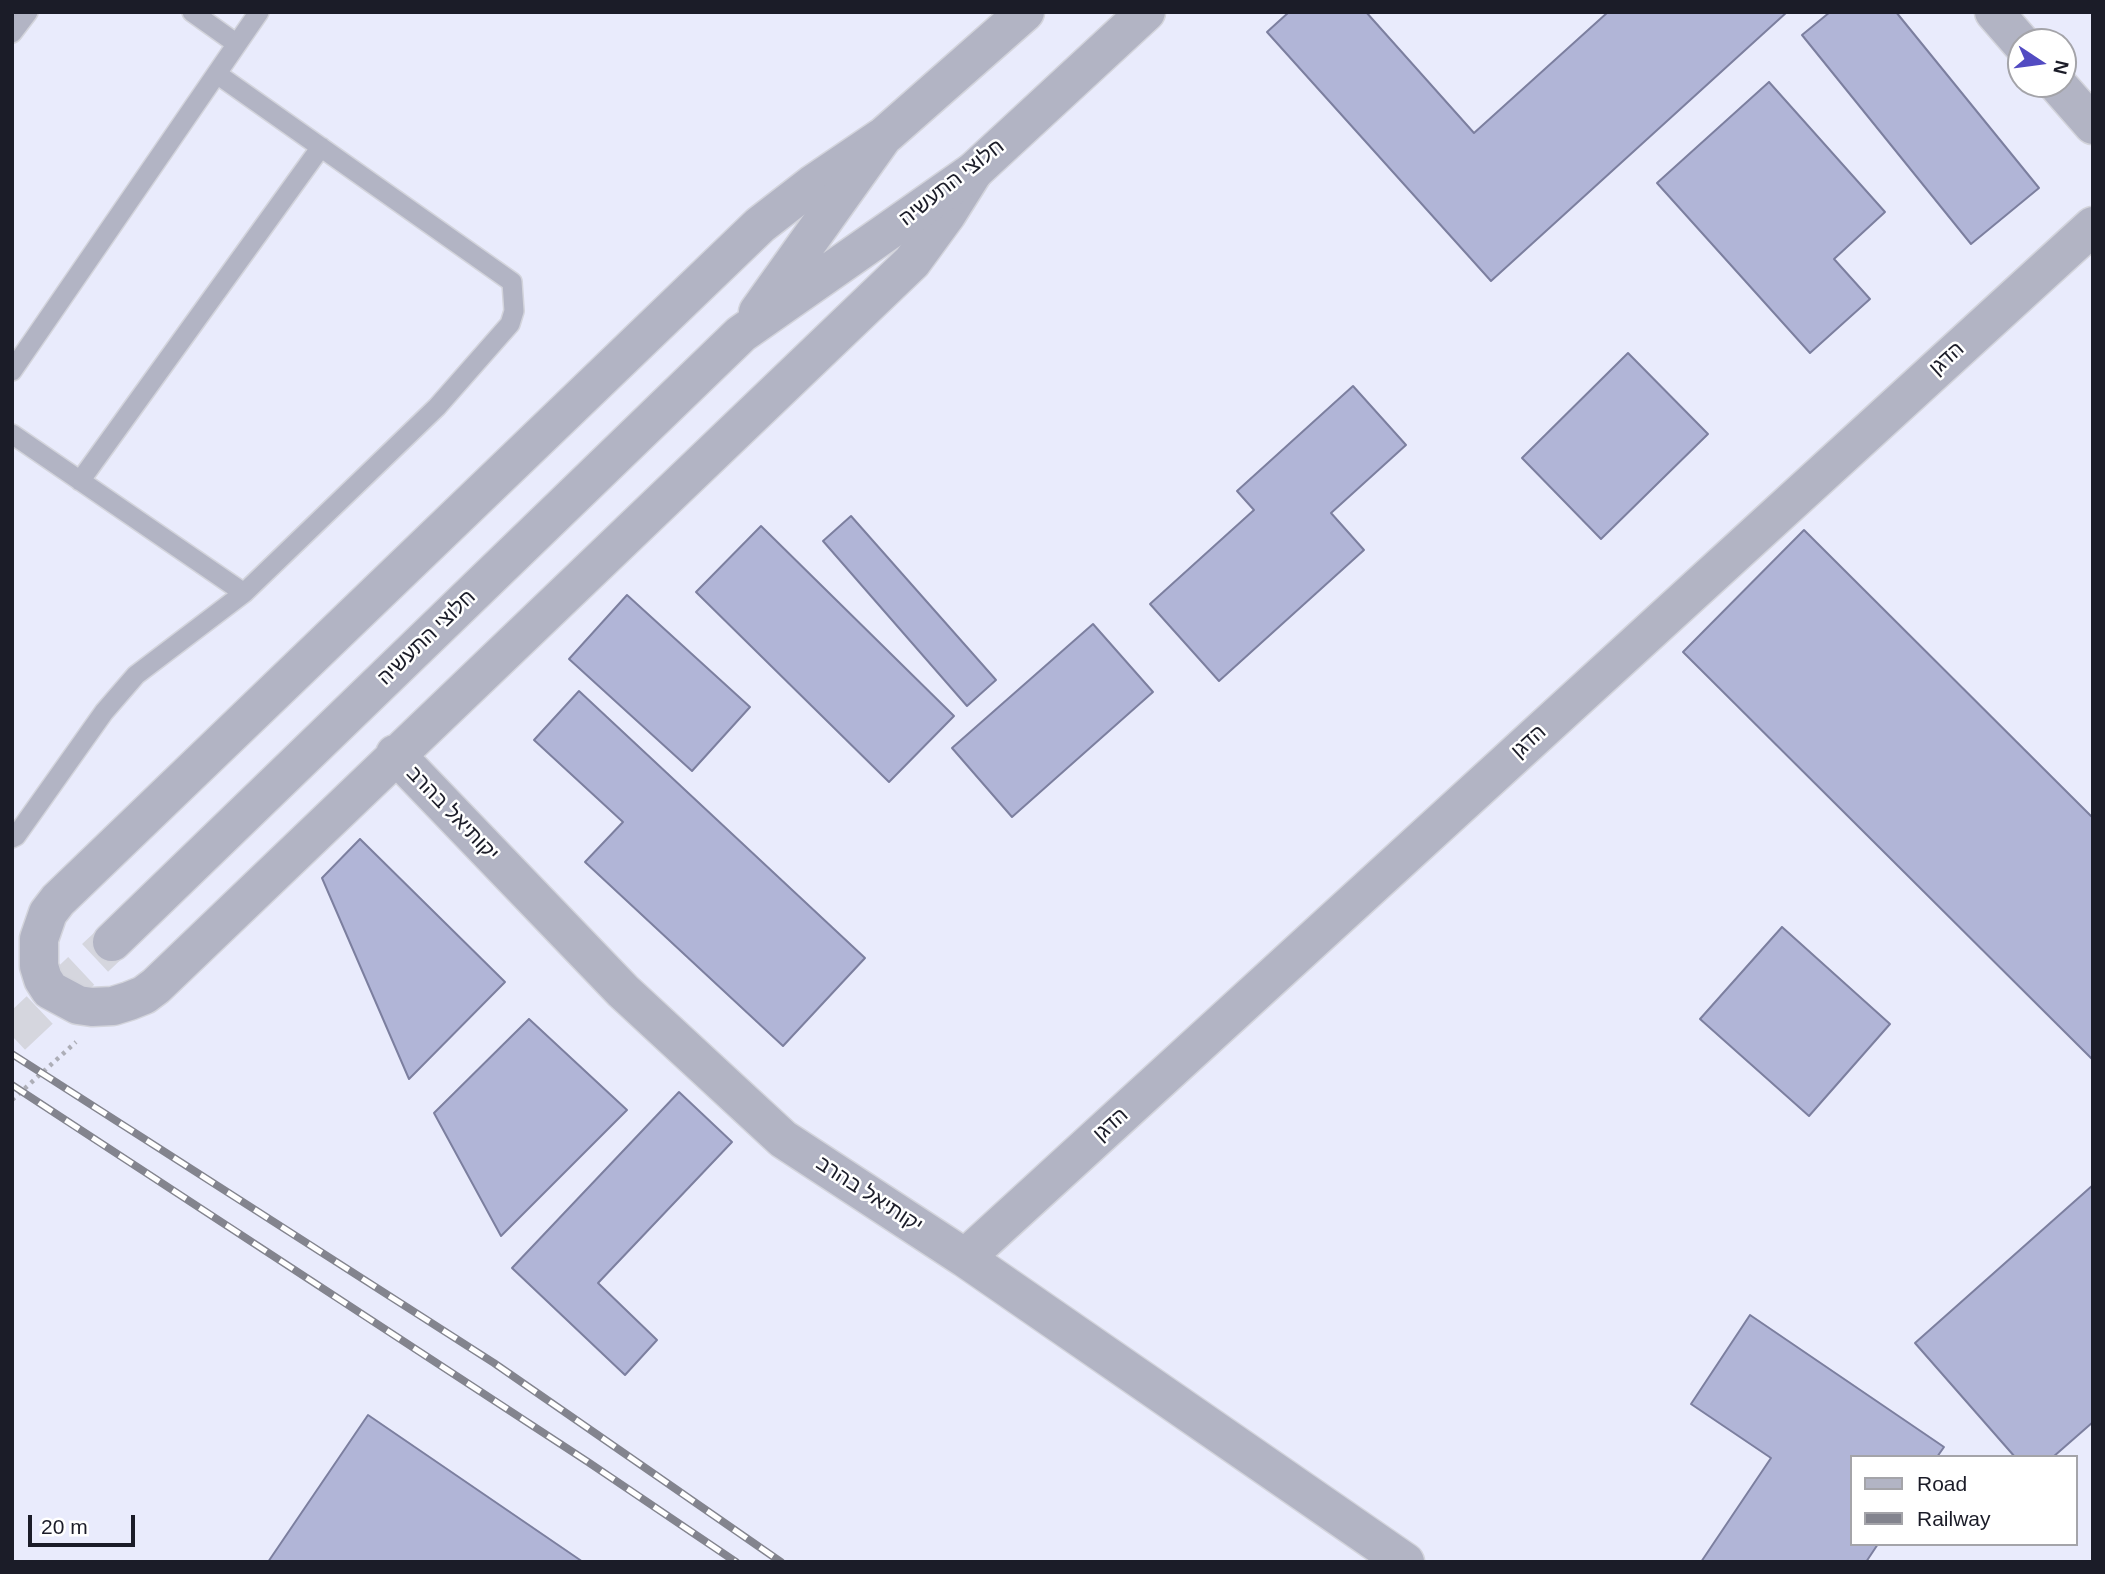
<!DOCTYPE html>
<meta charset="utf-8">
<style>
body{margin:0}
#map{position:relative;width:2105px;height:1574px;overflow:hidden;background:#f6f7fe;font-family:Arial,sans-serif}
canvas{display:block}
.frame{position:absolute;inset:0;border:14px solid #1b1c28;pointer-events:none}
.legend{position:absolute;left:1850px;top:1455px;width:228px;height:91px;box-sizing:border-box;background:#fff;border:2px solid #a4a4a9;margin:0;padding:9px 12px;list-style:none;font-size:21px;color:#1b1c28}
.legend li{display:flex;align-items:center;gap:14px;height:35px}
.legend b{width:35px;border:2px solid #a4a4a9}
.north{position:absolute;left:2007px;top:28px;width:70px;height:70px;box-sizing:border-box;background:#fff;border:2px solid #a4a4a9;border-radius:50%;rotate:103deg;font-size:19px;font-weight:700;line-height:28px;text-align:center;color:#1b1c28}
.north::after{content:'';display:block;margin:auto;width:24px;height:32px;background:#524bc2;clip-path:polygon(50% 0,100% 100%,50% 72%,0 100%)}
.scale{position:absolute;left:28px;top:1515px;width:107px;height:32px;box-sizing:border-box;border:4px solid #1b1c28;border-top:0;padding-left:9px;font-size:21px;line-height:24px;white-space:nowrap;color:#1b1c28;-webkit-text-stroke:5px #fff;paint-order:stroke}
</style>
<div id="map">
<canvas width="2105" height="1574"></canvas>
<div class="frame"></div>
<ul class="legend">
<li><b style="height:9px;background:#b2b4c4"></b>Road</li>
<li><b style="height:9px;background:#83848e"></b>Railway</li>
</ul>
<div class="north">N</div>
<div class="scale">20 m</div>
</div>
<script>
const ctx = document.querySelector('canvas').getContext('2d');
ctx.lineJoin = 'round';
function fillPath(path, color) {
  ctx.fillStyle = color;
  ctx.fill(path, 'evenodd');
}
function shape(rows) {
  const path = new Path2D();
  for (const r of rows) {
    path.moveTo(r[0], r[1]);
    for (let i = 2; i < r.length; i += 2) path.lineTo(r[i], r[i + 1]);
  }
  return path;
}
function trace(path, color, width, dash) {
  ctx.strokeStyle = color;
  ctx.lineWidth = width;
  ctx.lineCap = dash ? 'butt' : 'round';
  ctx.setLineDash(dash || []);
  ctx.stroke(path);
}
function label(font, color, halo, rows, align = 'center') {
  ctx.font = font + ' Arial,Heebo,sans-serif';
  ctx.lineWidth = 5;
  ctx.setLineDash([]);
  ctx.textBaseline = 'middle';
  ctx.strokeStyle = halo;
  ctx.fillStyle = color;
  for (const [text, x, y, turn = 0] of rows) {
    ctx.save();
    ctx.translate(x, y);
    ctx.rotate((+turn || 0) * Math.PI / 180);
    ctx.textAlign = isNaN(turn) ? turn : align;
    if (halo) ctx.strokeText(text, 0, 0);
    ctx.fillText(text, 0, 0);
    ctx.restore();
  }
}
fillPath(shape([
 [12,12,2093,12,2093,1562,12,1562],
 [2021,42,2063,42,2063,84,2021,84],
 [1851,1457,2075,1457,2075,1544,1851,1544]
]), '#e9ebfc');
const building = shape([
 [1289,12,1366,12,1474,133,1608,12,1787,12,1491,281,1267,32,1289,12],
 [1830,12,1896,12,2039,188,1971,244,1802,35,1830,12],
 [1769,82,1885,212,1834,259,1870,299,1810,353,1657,183,1769,82],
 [1628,353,1708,434,1601,539,1522,458,1628,353],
 [1353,386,1406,445,1331,513,1364,550,1219,681,1150,604,1254,510,1237,491,1353,386],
 [851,516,996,680,967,706,823,541,851,516],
 [761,526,954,716,889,782,696,592,761,526],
 [1804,530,2093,818,2093,1060,1683,652,1804,530],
 [627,595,750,707,692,771,569,659,627,595],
 [1093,624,1153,692,1012,817,952,748,1093,624],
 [579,691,865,958,783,1046,585,862,623,822,534,740,579,691],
 [360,839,505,982,409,1079,322,878,360,839],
 [1782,927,1890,1024,1809,1116,1700,1019,1782,927],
 [529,1019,627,1110,501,1236,434,1113,529,1019],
 [679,1092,732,1142,598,1283,657,1340,625,1375,512,1268,679,1092],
 [2093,1185,2093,1422,2053,1457,2015,1457,1915,1343,2093,1185],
 [1750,1315,1944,1447,1937,1457,1851,1457,1851,1544,1878,1544,1866,1562,1701,1562,1771,1458,1691,1404,1750,1315],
 [368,1415,583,1562,268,1562,368,1415]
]);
fillPath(building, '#b1b5d7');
trace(building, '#7c7f9f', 2);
trace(shape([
 [12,1036,112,942]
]), '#d5d6de', 38, [38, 19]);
const service = shape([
 [192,12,237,44],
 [12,33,28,12],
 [12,371,259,12],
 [12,434,244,593],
 [80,481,321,147],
 [12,838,16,836,104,712,136,675,244,593,437,407,510,324,514,311,512,282,217,74]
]);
const minor = shape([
 [1994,12,2021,43],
 [2057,84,2093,125],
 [881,138,813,184,760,225,58,900,48,913,39,939,39,966,43,979,50,990,78,1005,92,1007,113,1006,129,1001,144,995,156,986,912,262,947,214,974,171],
 [395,754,623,991,783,1139,965,1258,1405,1562],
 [965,1258,2093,226]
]);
const tertiary = shape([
 [758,312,883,137,1025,12],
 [112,942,741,334,974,171,1146,12]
]);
trace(service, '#d3d4dc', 22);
trace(minor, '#d3d4dc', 41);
trace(tertiary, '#d3d4dc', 41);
trace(shape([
 [12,1100,76,1042]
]), '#adaeb7', 4.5, [3.5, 5]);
trace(service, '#b2b4c4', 19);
trace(minor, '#b2b4c4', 38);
trace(tertiary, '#b2b4c4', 38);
const rail = shape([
 [12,1054,494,1363,781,1562],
 [12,1085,588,1462,736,1562]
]);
trace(rail, '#83848e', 8);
trace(rail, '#fff', 5, [16]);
label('21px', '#1b1c28', '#fff', [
 ["חלוצי התעשיה",952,183,-38],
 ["הדגן",1947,359,-42],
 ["חלוצי התעשיה",427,638,-44],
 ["הדגן",1529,742,-42],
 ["יקותיאל בהרב",452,814,46],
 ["הדגן",1111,1125,-42],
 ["יקותיאל בהרב",869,1195,33]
]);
</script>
